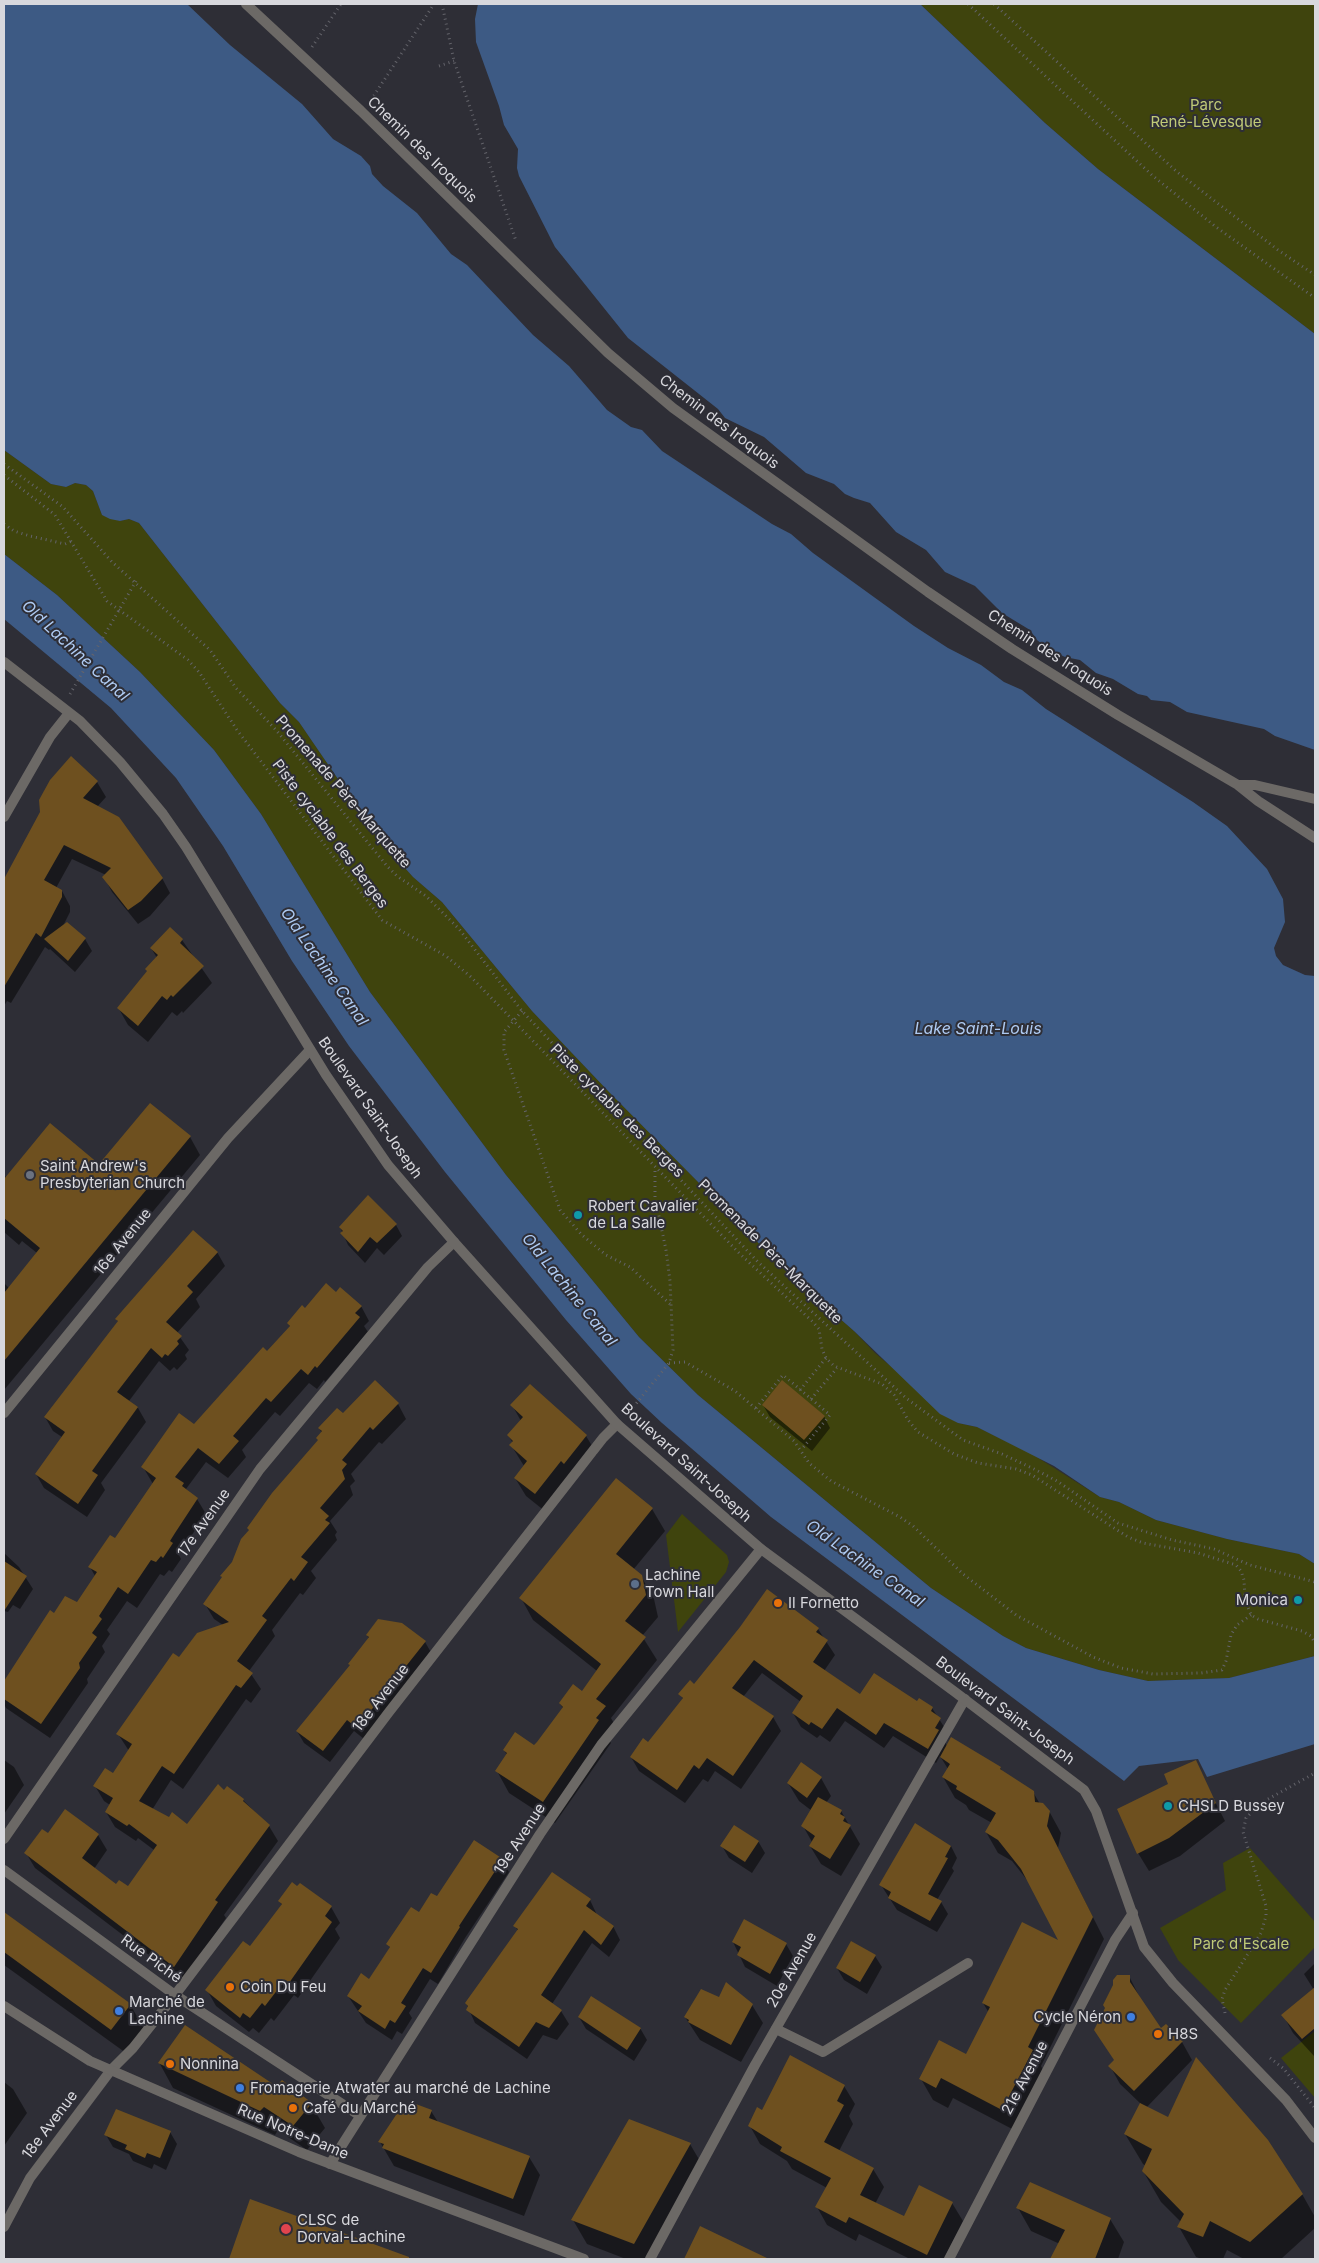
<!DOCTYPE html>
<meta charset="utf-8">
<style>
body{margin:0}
#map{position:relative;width:1319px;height:2263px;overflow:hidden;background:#2e2e36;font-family:Inter,sans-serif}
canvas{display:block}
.frame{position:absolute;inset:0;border:5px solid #d8d8dd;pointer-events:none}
</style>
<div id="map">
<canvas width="1319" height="2263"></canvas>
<div class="frame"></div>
</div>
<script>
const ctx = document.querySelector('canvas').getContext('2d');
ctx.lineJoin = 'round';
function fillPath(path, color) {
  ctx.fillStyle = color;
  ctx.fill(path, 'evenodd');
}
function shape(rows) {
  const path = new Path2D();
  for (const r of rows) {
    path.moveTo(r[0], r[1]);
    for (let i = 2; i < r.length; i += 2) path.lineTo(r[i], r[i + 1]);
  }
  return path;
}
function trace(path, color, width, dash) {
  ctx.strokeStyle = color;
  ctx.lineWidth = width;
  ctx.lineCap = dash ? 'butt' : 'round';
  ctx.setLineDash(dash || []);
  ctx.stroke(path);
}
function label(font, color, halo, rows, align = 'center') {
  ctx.font = font + ' Inter,sans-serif';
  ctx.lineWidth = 4;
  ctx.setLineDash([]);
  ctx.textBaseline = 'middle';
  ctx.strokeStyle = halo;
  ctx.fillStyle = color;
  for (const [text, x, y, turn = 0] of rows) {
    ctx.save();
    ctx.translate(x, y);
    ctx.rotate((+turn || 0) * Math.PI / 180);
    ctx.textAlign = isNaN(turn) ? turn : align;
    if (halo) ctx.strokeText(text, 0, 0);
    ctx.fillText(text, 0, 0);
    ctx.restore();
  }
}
fillPath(shape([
 [920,4,1315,4,1315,334,1098,169,1045,123],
 [4,450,51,484,66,487,75,483,86,485,93,491,102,515,120,521,129,519,139,523,280,703,299,722,379,839,413,877,442,902,532,1011,609,1092,791,1276,854,1331,875,1353,958,1423,977,1427,1032,1454,1100,1497,1119,1502,1156,1520,1227,1539,1299,1554,1315,1564,1315,1656,1229,1678,1148,1681,1099,1670,1026,1648,1003,1636,931,1588,698,1395,639,1337,506,1175,370,992,261,814,214,750,140,672,57,595,4,554],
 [682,1514,727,1555,729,1562,726,1572,678,1632,666,1535],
 [1250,1848,1315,1922,1315,1947,1241,2023,1178,1960,1160,1928,1226,1890,1223,1863],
 [1315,2031,1315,2098,1281,2058]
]), '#3f440d');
fillPath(shape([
 [4,4,187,4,230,45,302,104,333,139,361,156,370,166,372,174,383,186,417,213,451,254,467,265,533,335,569,366,607,410,631,427,642,430,662,451,772,524,791,534,813,553,914,626,948,648,981,665,1004,682,1022,690,1046,709,1193,802,1227,826,1267,869,1283,899,1285,922,1274,948,1276,956,1283,965,1305,975,1315,976,1315,1564,1299,1554,1227,1539,1156,1520,1119,1502,1100,1497,1054,1466,977,1427,958,1423,940,1414,854,1331,791,1276,609,1092,532,1011,442,902,413,877,379,839,299,722,280,703,139,523,129,519,120,521,110,519,102,515,93,491,86,485,75,483,66,487,51,484,4,450],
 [478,4,920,4,1045,123,1098,169,1315,334,1315,750,1275,736,1264,729,1187,712,1170,702,1151,700,1147,696,1138,694,1113,679,1096,673,1080,660,1065,657,1048,649,1037,640,1030,630,1002,613,975,586,945,572,926,550,896,532,870,503,854,498,845,494,834,484,806,473,764,437,725,418,718,409,628,338,555,247,519,176,517,168,518,149,504,125,499,106,476,42,475,19],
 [4,554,57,595,140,672,214,750,261,814,370,992,506,1175,639,1337,698,1395,931,1588,1003,1636,1026,1648,1099,1670,1148,1681,1229,1678,1315,1656,1315,1744,1207,1777,1198,1759,1139,1766,1124,1781,771,1517,662,1423,631,1394,566,1320,445,1172,349,1046,292,961,223,846,176,778,111,708,4,619]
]), '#3d5a84');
fillPath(shape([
 [97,782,106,797,97,807,162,878,170,893,150,916,138,924,112,892,104,877,106,875,72,859,56,888,62,891,70,906,70,912,62,928,85,939,92,951,75,972,50,949,49,950,45,947,11,1003,7,1001,4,1006,4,882,42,812],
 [182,940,212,983,183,1013,182,1011,177,1016,172,1012,148,1042,128,1025,119,1009,157,958,151,948],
 [190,1137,200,1155,4,1390,4,1283,9,1288,37,1253,22,1241,19,1245,4,1232,4,1175,7,1178,99,1166],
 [396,1225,402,1236,384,1255,377,1248,365,1263,348,1245,340,1227],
 [217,1252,225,1266,196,1299,200,1307,177,1333,189,1350,185,1355,187,1359,177,1370,174,1367,170,1371,159,1361,129,1401,138,1408,146,1422,101,1483,105,1490,87,1517,44,1488,36,1474,62,1437,53,1431,45,1417,118,1322,117,1319],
 [336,1294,361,1306,369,1321,364,1326,368,1332,325,1382,324,1380,317,1389,309,1383,280,1416,275,1412,242,1450,246,1457,228,1478,206,1462,186,1489,197,1499,206,1514,183,1548,179,1555,181,1559,172,1572,169,1570,164,1576,160,1574,137,1608,127,1601,107,1630,110,1634,102,1646,105,1652,87,1679,88,1683,50,1738,6,1708,4,1704,4,1684,50,1612,54,1615,77,1603,95,1576,90,1567,115,1539,153,1484,143,1467,195,1426,267,1353,290,1327,288,1323,305,1309],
 [398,1404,406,1419,382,1444,379,1442,351,1474,355,1481,350,1486,353,1495,330,1521,337,1532,335,1535,337,1540,311,1571,316,1578,303,1595,300,1593,272,1630,275,1636,249,1671,261,1689,251,1703,246,1699,183,1789,171,1780,152,1810,188,1826,225,1791,243,1800,269,1826,278,1841,224,1915,226,1918,183,1981,35,1868,26,1853,48,1835,66,1811,98,1835,107,1850,94,1869,117,1886,128,1888,154,1850,138,1838,136,1841,115,1827,106,1812,110,1805,104,1801,95,1786,113,1775,129,1751,118,1734,180,1659,223,1625,214,1619,205,1604,223,1578,221,1576,234,1563,319,1441,322,1433,319,1428,343,1415],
 [512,1405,586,1436,597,1454,546,1512,526,1496,515,1478,524,1466,511,1445,513,1443,508,1435,521,1421],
 [763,1405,824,1416,830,1428,812,1451,770,1417],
 [652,1509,665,1531,633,1570,641,1576,654,1599,658,1617,642,1636,657,1660,611,1718,617,1729,609,1740,611,1743,555,1823,509,1793,497,1771,507,1755,504,1750,534,1746,538,1743,563,1708,560,1704,582,1693,597,1671,533,1620,521,1598],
 [4,1553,19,1567,33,1589,20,1609,13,1605,8,1612,4,1611],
 [818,1629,835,1655,824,1671,860,1695,917,1703,932,1708,948,1733,944,1740,947,1746,1000,1768,1003,1772,1033,1792,1040,1804,1049,1811,1061,1833,1058,1848,1104,1939,1041,2066,1044,2072,1014,2130,953,2098,948,2108,933,2100,921,2079,966,2056,989,2013,983,2003,1061,1943,1031,1885,1012,1861,998,1853,986,1832,992,1823,969,1810,966,1805,955,1798,943,1777,948,1769,940,1756,936,1763,893,1736,884,1748,845,1721,830,1742,820,1735,817,1738,801,1727,793,1713,801,1702,762,1673,743,1697,773,1717,781,1731,741,1789,715,1771,708,1782,703,1779,685,1803,639,1771,631,1757,648,1744,683,1699,680,1694],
 [367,1635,425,1642,432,1654,364,1739,354,1731,330,1762,304,1743,297,1731,351,1666,369,1639],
 [4,1760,14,1767,24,1785,4,1814],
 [1195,1762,1225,1821,1180,1856,1149,1871,1138,1853,1170,1785],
 [821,1778,831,1796,826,1803,841,1811,860,1844,841,1876,821,1864,810,1846,812,1842,803,1826,812,1811,799,1801,788,1783],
 [758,1841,765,1853,752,1873,729,1858,722,1846],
 [951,1846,957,1858,952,1868,954,1871,937,1900,941,1902,948,1914,937,1932,897,1910,881,1885],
 [502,1860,509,1872,465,1938,438,1984,430,1979,409,2013,412,2018,402,2034,397,2031,392,2040,366,2023,348,1996,370,1980,390,1948,388,1944,437,1898],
 [590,1900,597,1915,613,1926,620,1940,609,1957,592,1943,552,2004,561,2011,569,2024,557,2040,543,2035,527,2059,475,2023,466,2003,518,1931,515,1926],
 [279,1901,331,1907,340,1923,335,1929,340,1938,298,1998,294,1995,274,2021,271,2018,259,2033,253,2028,249,2032,216,2006,207,1990,250,1948,282,1905],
 [4,1913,130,2004,144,2029,126,2053,4,1965],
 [733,1942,786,1944,793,1956,777,1986,745,1967],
 [875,1956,882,1967,867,1994,844,1980,837,1968],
 [1315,1963,1315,2055,1314,2056,1293,2033,1283,2015,1314,1990,1304,1974],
 [1129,1976,1140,1998,1161,2030,1182,2042,1192,2060,1147,2107,1302,2194,1315,2217,1315,2228,1281,2259,1244,2259,1227,2250,1223,2259,1202,2259,1196,2257,1179,2227,1181,2222,1161,2202,1143,2171,1146,2166,1143,2164,1125,2134,1141,2104,1120,2084,1110,2066,1115,2061,1095,2030],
 [719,1999,752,2005,763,2023,741,2062,700,2040,685,2017],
 [579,2017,640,2028,647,2040,634,2061,586,2029],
 [160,2064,276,2088,282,2081,311,2104,325,2128,307,2150,278,2130,275,2135,173,2088],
 [4,2082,13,2089,27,2113,4,2146],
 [844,2086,855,2104,849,2116,853,2124,839,2151,873,2169,884,2187,875,2204,904,2218,952,2203,963,2221,944,2259,910,2259,859,2234,856,2241,827,2225,817,2207,827,2188,792,2169,787,2161,760,2144,750,2126,763,2111],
 [431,2111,438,2122,529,2157,540,2175,524,2216,394,2166,380,2142],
 [170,2132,177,2144,166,2170,154,2164,152,2169,133,2161,129,2154,113,2147,106,2135],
 [690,2144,704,2168,652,2259,626,2259,587,2244,573,2220],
 [251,2201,411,2259,230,2259],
 [1018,2208,1110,2219,1124,2242,1118,2259,1052,2259,1060,2244,1031,2231],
 [701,2228,765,2259,686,2259]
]), '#0007');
fillPath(shape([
 [71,756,98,781,83,798,119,817,163,878,141,901,128,910,102,877,111,868,64,845,44,880,62,890,62,897,41,937,36,933,4,987,4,879,40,812,39,800,50,780],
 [67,922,86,938,68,961,44,939],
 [170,927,183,939,180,943,204,966,173,997,171,995,167,1000,162,996,138,1026,117,1008,147,971,145,969,158,955,150,948],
 [150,1103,191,1136,4,1361,4,1293,40,1248,4,1218,4,1179,50,1123,99,1164],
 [368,1195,397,1224,377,1243,370,1237,358,1252,340,1233,343,1231,339,1227],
 [193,1230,218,1252,187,1286,193,1292,166,1322,182,1336,177,1341,179,1344,168,1356,165,1354,162,1358,151,1348,117,1392,138,1407,92,1471,98,1475,78,1504,35,1474,65,1432,44,1417,118,1321,115,1319],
 [326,1283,336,1292,340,1287,362,1306,355,1313,360,1317,317,1368,315,1366,308,1375,301,1369,271,1402,266,1398,233,1436,239,1441,219,1464,198,1448,175,1477,184,1483,182,1486,198,1498,175,1533,170,1541,173,1543,163,1558,161,1556,156,1562,151,1560,128,1594,118,1587,99,1616,102,1619,92,1633,97,1637,79,1663,80,1668,41,1724,4,1699,4,1681,50,1610,54,1613,65,1596,77,1602,97,1572,88,1567,110,1535,115,1538,156,1478,141,1467,179,1413,194,1424,263,1347,267,1351,290,1326,287,1323,302,1305,305,1308],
 [375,1380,399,1403,373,1430,370,1427,342,1460,347,1464,342,1470,345,1479,320,1508,329,1516,325,1520,330,1523,301,1557,308,1562,294,1581,291,1578,262,1616,267,1620,237,1661,253,1673,241,1688,236,1685,174,1774,162,1766,139,1801,169,1817,172,1812,187,1824,218,1784,224,1790,227,1786,244,1799,243,1801,270,1825,215,1900,218,1902,174,1967,24,1853,42,1829,48,1833,65,1809,99,1834,82,1858,116,1884,119,1880,128,1886,157,1845,129,1824,127,1826,105,1812,113,1798,93,1786,105,1768,113,1773,132,1744,116,1734,173,1653,179,1657,197,1633,229,1622,203,1604,222,1577,220,1576,232,1562,241,1539,249,1530,247,1528,272,1493,318,1440,316,1438,322,1431,318,1428,337,1408,343,1413],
 [782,1380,825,1416,804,1440,762,1405],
 [530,1384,587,1435,564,1464,561,1461,535,1494,514,1478,527,1461,509,1445,513,1441,507,1435,523,1417,510,1405],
 [616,1478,653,1508,616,1554,642,1575,646,1595,625,1621,646,1637,596,1699,606,1706,596,1718,599,1720,543,1802,495,1771,507,1753,503,1750,515,1732,534,1745,537,1742,563,1707,559,1703,573,1684,582,1691,601,1664,519,1598],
 [4,1561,27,1576,4,1611],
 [767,1589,819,1628,816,1632,828,1640,813,1662,860,1694,874,1673,917,1701,919,1698,933,1707,931,1711,941,1718,935,1728,939,1730,928,1749,884,1723,876,1735,837,1708,822,1729,811,1722,809,1725,792,1713,803,1696,754,1660,732,1688,774,1716,733,1776,707,1758,699,1769,694,1765,677,1790,630,1757,643,1738,648,1742,683,1698,678,1694,690,1680,694,1684,740,1627],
 [378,1619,402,1623,426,1641,357,1728,347,1720,323,1751,296,1731,350,1665,348,1664,369,1637,366,1635],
 [951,1737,1001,1767,1000,1769,1034,1791,1035,1802,1043,1803,1050,1811,1047,1826,1093,1917,1028,2047,1033,2050,1002,2110,941,2078,936,2088,919,2079,939,2040,966,2054,990,2007,982,2003,1022,1922,1058,1940,1021,1869,998,1840,985,1832,996,1813,956,1789,957,1786,942,1777,950,1764,940,1757],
 [1196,1760,1216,1803,1169,1838,1137,1854,1117,1809,1168,1784,1164,1774],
 [801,1762,822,1777,807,1798,787,1783],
 [818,1797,842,1810,840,1814,845,1817,843,1821,851,1825,830,1859,809,1846,815,1836,801,1826],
 [915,1823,951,1846,945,1857,948,1858,928,1894,942,1901,930,1921,888,1898,891,1892,879,1885],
 [734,1825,759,1841,745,1862,720,1846],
 [474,1840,503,1859,459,1926,460,1927,431,1973,423,1968,401,2003,406,2006,395,2023,390,2020,385,2029,358,2011,362,2006,347,1996,361,1973,369,1979,390,1947,386,1944,411,1907,419,1912,431,1893,437,1896],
 [552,1872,591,1899,586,1906,614,1926,601,1945,584,1930,541,1995,562,2010,549,2028,536,2022,519,2047,466,2010,468,2006,465,2003,518,1929,513,1926],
 [292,1882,297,1886,300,1883,332,1906,325,1916,332,1922,289,1983,285,1980,265,2006,262,2003,250,2018,243,2013,240,2018,205,1990,243,1941,250,1946,282,1904,278,1901],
 [4,1912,131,2004,111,2030,4,1952],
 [744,1919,787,1943,770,1974,737,1955,741,1947,732,1942],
 [851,1941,876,1955,860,1982,836,1968],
 [1117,1975,1130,1975,1130,1982,1161,2028,1166,2024,1183,2041,1134,2091,1108,2066,1114,2060,1094,2030,1105,2008,1103,2005,1113,1985,1113,1980],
 [726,1982,753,2004,731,2045,688,2022,689,2020,684,2017,701,1989,719,1997],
 [1315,1987,1315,2028,1302,2039,1281,2015],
 [591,1996,641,2028,627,2050,578,2017],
 [185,2025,276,2086,282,2080,312,2103,293,2126,264,2107,260,2111,158,2063],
 [790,2055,845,2085,837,2101,844,2105,824,2142,874,2168,860,2195,904,2216,919,2185,953,2202,927,2255,849,2217,846,2223,815,2207,831,2178,780,2151,782,2147,748,2126,757,2107,762,2110],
 [1196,2057,1268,2140,1303,2194,1250,2242,1210,2221,1203,2237,1177,2227,1184,2214,1142,2171,1152,2149,1124,2134,1140,2103,1168,2117],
 [404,2103,412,2106,413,2103,432,2110,429,2118,530,2156,513,2199,382,2148,384,2144,378,2142],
 [116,2109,171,2131,160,2158,147,2153,145,2158,125,2149,127,2145,104,2135],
 [629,2119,691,2143,634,2244,571,2220],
 [1030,2182,1111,2218,1095,2259,1050,2259,1065,2230,1016,2208],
 [250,2199,409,2257,409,2259,229,2259],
 [700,2226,769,2259,684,2259]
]), '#6e501f');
trace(shape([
 [442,4,454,61,516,241],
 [968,4,1153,176,1216,227,1315,298],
 [994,4,1176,171,1278,250,1315,275],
 [312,47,341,4],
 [439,66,454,61],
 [371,100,434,4],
 [4,464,63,507,112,562,210,650,236,688,276,730,387,866,397,876,426,896,459,929,522,1011,758,1262,906,1398,963,1440,1002,1454,1034,1469,1057,1481,1118,1523,1172,1540,1214,1549,1250,1565,1315,1582],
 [4,475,55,515,107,601,188,660,199,672,237,730,382,920,446,956,471,977,740,1254,813,1322,819,1329,822,1349,826,1358,834,1366,882,1384,894,1395,908,1420,918,1432,954,1454,978,1463,1016,1469,1032,1475,1128,1537,1143,1543,1198,1553,1236,1565,1241,1571,1244,1580,1245,1599,1251,1615,1258,1619,1302,1631,1311,1636,1315,1643],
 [4,524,14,531,30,536,65,544,72,541],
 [70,694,136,581],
 [522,1011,504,1032,504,1050,560,1210,582,1235,606,1255,630,1267,670,1304],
 [669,1363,685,1362,735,1391,794,1441,809,1463,831,1481,900,1517,913,1526,963,1574,1016,1615,1093,1657,1121,1668,1153,1674,1201,1673,1222,1670,1226,1661,1231,1635,1237,1625,1251,1615],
 [800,1390,826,1358],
 [811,1399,837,1368],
 [756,1408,783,1375,830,1415,801,1450],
 [627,1415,669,1363,673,1350,670,1281,666,1250,655,1197,655,1168],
 [1225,2013,1222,1999,1225,1990,1261,1933,1266,1916,1266,1906,1243,1832,1246,1818,1261,1803,1315,1773],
 [1270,2058,1283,2068,1315,2108]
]), '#64646b', 3, [1, 4]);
trace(shape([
 [246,4,361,111,608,353,673,408,928,592,1012,649,1118,715,1238,785,1258,801,1315,838],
 [1238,785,1255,785,1315,799],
 [776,2029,823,2052,968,1963]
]), '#6c6966', 10);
trace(shape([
 [111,2070,133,2048,175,1995]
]), '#6c6966', 10);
trace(shape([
 [4,1413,228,1138,310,1050],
 [4,1839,260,1469,428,1267,454,1242],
 [4,1870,175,1995,359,2115],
 [175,1995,389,1712,603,1438,617,1424],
 [330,2164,540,1834,601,1745,761,1549],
 [4,2227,30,2178,111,2070],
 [650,2259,755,2065,965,1699],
 [949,2259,1115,1940,1133,1913]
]), '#6c6966', 10);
trace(shape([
 [4,662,80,721,120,762,163,814,186,847,326,1075,388,1165,454,1242,617,1424,761,1549,955,1692,1084,1790,1096,1811,1144,1947,1173,1983,1286,2100,1315,2138],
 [4,817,50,737,69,713],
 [4,2006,90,2061,299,2152,584,2259]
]), '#6c6966', 10);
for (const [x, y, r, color] of [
 [30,1175,5,"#6b7280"],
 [578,1215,5,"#0f9aa8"],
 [635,1584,5,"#5c6f8a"],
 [1298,1600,5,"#0f9aa8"],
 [778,1603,5,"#e8710a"],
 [1168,1806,5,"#0f9aa8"],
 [230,1987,5,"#e8710a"],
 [119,2011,5,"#3f7fe0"],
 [1131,2017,5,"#3f7fe0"],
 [1158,2034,5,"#e8710a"],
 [170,2064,5,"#e8710a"],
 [240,2088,5,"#3f7fe0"],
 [293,2108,5,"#e8710a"],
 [286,2229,6,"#e0444e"]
]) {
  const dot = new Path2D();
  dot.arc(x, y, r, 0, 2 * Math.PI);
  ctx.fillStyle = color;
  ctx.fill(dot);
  trace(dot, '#2e2e36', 2);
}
label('15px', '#c0ca77', '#2e2e36', [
 ["Parc",1206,105],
 ["René-Lévesque",1206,122],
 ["Parc d'Escale",1241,1944]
]);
label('15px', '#d8d8dd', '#2e2e36', [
 ["Chemin des Iroquois",422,150,44],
 ["Chemin des Iroquois",719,422,37],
 ["Chemin des Iroquois",1050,653,33],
 ["Promenade Père-Marquette",343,792,49],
 ["Piste cyclable des Berges",330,834,53],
 ["Boulevard Saint-Joseph",370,1108,55],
 ["Piste cyclable des Berges",617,1111,45],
 ["16e Avenue",123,1242,-51],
 ["Promenade Père-Marquette",770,1252,45],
 ["Boulevard Saint-Joseph",686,1463,42],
 ["17e Avenue",204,1523,-55],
 ["18e Avenue",381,1698,-52],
 ["Boulevard Saint-Joseph",1005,1711,37],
 ["19e Avenue",520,1839,-57],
 ["Rue Piché",151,1959,36],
 ["20e Avenue",792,1970,-60],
 ["21e Avenue",1025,2078,-62],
 ["18e Avenue",50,2125,-53],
 ["Rue Notre-Dame",293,2132,23]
]);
label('15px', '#d8d8dd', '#2e2e36', [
 ["Saint Andrew's",40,1166],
 ["Presbyterian Church",40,1183],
 ["Robert Cavalier",588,1206],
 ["de La Salle",588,1223],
 ["Lachine",645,1575],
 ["Town Hall",645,1592],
 ["Monica",1288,1600,"right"],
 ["Il Fornetto",788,1603],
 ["CHSLD Bussey",1178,1806],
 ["Coin Du Feu",240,1987],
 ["Marché de",129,2002],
 ["Lachine",129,2019],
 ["Cycle Néron",1121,2017,"right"],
 ["H8S",1168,2034],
 ["Nonnina",180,2064],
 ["Fromagerie Atwater au marché de Lachine",250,2088],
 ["Café du Marché",303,2108],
 ["CLSC de",297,2220],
 ["Dorval-Lachine",297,2237]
], 'left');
label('italic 16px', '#aecaf2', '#2e2e36', [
 ["Old Lachine Canal",75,651,43],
 ["Old Lachine Canal",324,967,55],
 ["Lake Saint-Louis",978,1029],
 ["Old Lachine Canal",569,1290,51],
 ["Old Lachine Canal",865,1564,35]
]);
</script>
